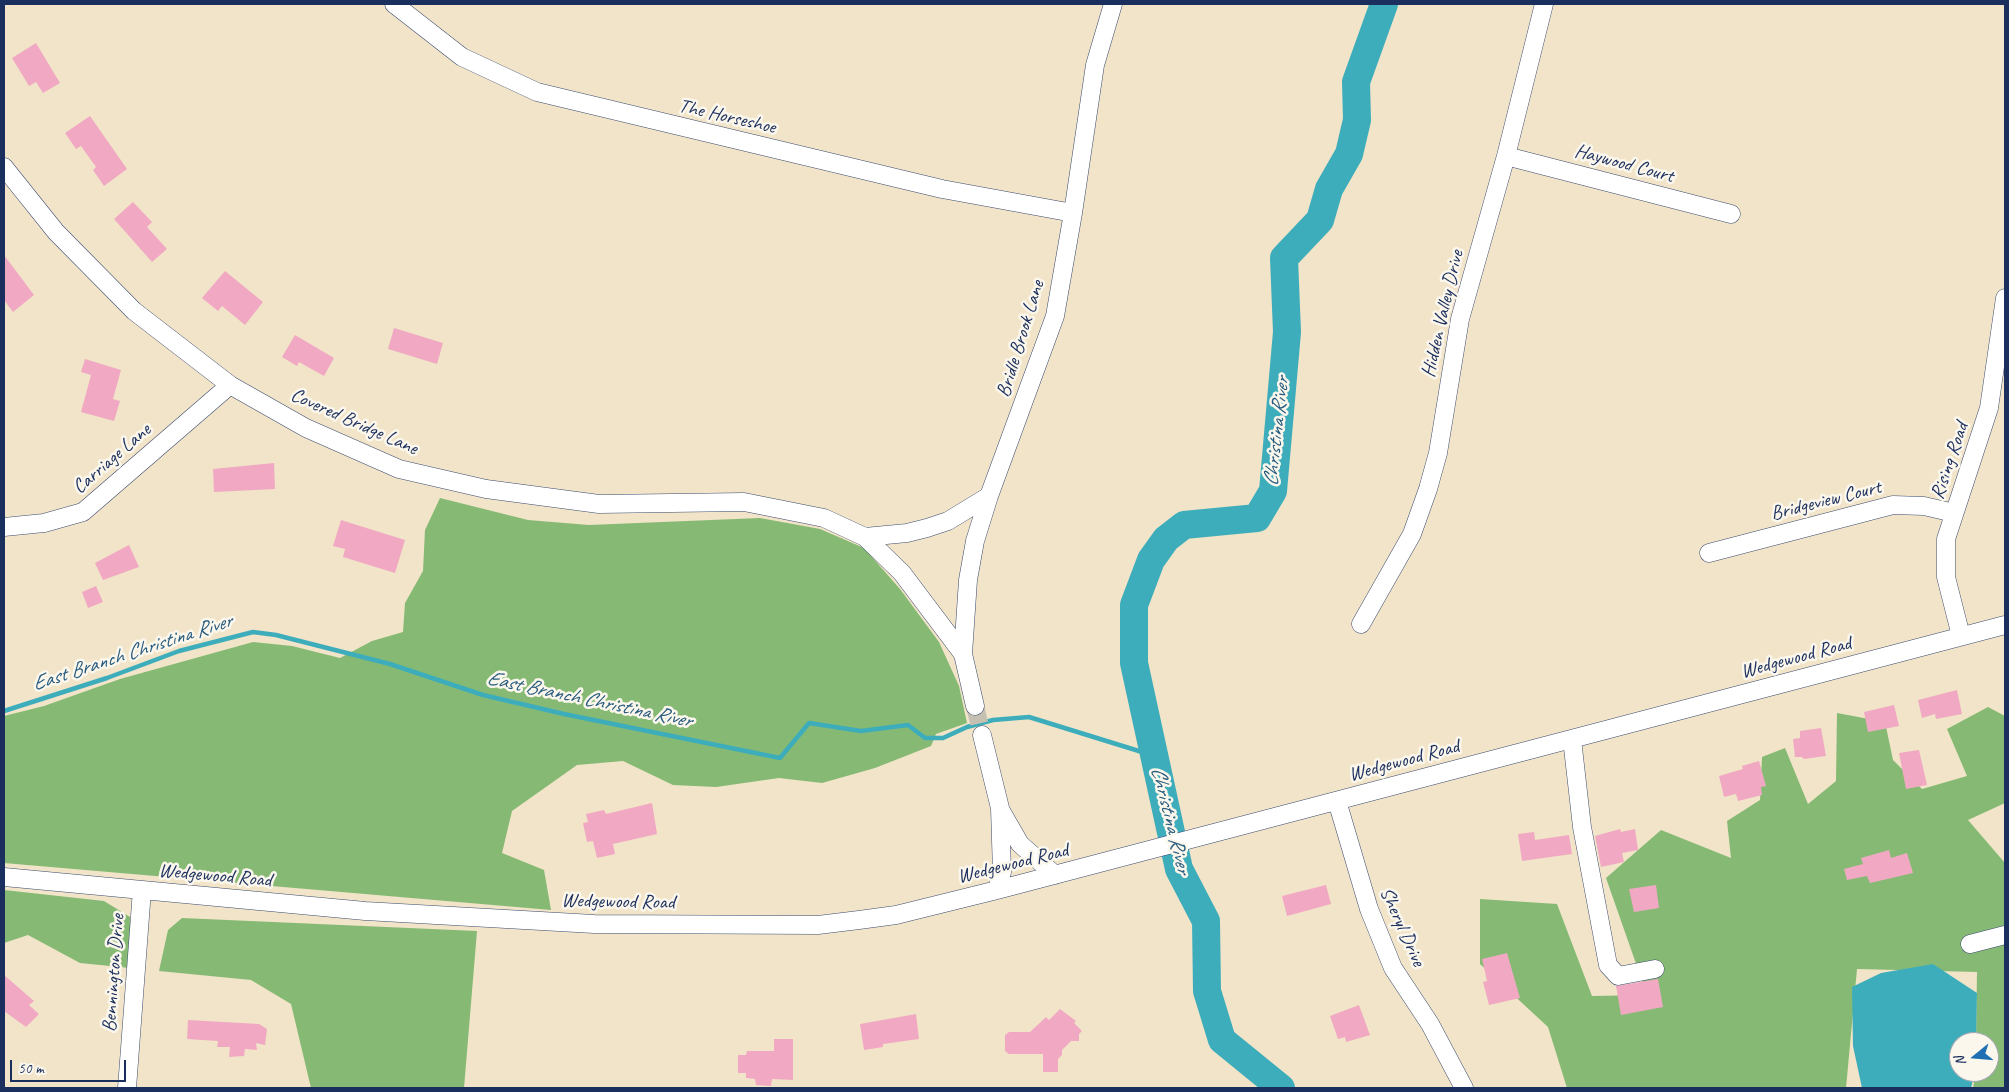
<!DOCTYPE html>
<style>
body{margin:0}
#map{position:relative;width:2009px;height:1092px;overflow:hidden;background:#f1e4c8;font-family:Caveat,sans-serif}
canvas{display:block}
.frame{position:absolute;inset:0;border:5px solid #1b2f5e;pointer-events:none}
.north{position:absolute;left:1949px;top:1032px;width:50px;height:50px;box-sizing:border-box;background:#fbf7ec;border:1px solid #a1a7b3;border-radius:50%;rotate:253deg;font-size:14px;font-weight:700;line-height:20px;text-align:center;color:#1b2f5e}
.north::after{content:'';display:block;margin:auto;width:18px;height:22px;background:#1f6fb2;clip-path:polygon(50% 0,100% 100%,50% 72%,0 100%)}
.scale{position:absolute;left:10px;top:1060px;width:116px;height:22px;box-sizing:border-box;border:2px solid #1b2f5e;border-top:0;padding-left:6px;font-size:15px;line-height:18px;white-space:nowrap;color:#1b2f5e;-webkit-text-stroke:4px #fbf7ec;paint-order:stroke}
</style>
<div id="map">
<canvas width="2009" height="1092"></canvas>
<div class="frame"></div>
<div class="north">N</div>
<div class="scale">50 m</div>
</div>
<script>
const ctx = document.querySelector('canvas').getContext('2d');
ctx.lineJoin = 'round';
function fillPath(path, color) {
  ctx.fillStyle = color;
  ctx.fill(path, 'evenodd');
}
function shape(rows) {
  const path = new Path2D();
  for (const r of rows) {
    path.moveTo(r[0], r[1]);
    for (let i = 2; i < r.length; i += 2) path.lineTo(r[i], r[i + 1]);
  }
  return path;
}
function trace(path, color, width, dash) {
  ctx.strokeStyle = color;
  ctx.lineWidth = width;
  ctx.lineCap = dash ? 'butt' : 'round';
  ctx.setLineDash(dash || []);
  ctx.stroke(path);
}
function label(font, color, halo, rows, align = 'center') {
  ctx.font = font + ' Caveat,sans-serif';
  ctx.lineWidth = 5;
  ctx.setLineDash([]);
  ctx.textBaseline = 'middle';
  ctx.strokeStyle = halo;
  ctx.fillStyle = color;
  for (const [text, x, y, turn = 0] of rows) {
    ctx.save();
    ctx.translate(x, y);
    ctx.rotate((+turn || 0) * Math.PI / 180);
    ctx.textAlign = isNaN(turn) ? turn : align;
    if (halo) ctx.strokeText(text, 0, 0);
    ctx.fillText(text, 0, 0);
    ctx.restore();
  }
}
fillPath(shape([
 [440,498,528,520,589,525,760,518,820,529,864,548,900,589,939,642,959,686,967,723,936,734,931,746,875,768,822,783,779,778,716,787,673,785,623,761,577,765,512,811,502,853,544,870,551,910,4,863,4,716,44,706,120,679,253,642,292,646,340,658,372,641,403,632,405,603,423,571,425,530],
 [1988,707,2005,716,2005,803,1968,820,2005,863,2005,1088,1973,1088,1976,1072,1989,1072,1989,1042,1976,1042,1977,972,1857,969,1846,1088,1567,1088,1548,1027,1480,964,1480,899,1557,904,1592,996,1647,995,1606,878,1661,830,1731,858,1727,821,1760,800,1762,757,1785,748,1808,804,1836,781,1837,713,1885,722,1893,760,1922,789,1967,776,1947,729],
 [4,890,104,901,130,917,130,968,80,963,28,935,4,943],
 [182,918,477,931,464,1088,311,1088,291,1004,251,980,159,971,168,930]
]), '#86ba74');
fillPath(shape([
 [1933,964,1977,993,1976,1042,1959,1042,1959,1072,1975,1072,1971,1088,1862,1088,1853,1046,1852,987,1881,973]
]), '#3eadbb');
trace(shape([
 [4,711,107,678,179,651,253,632,276,635,390,664,483,695,564,714,780,758,809,723,861,731,908,725,925,738,943,738,967,727,993,720,1029,717,1155,756]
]), '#3eadbb', 4.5);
trace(shape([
 [1281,1088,1222,1040,1207,991,1206,921,1179,869,1134,663,1134,605,1151,560,1166,539,1184,525,1257,518,1273,491,1287,332,1284,258,1320,220,1329,189,1349,154,1357,120,1356,82,1384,4]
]), '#3eadbb', 28);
fillPath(shape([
 [36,43,60,83,43,93,36,82,29,86,12,58],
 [90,116,127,169,104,186,93,170,96,167,81,146,76,149,65,133],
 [133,202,152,222,147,227,167,249,152,262,114,219],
 [4,255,34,295,13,312,4,300],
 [225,271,263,302,245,325,222,306,218,311,202,298],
 [394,328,443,343,437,364,388,349],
 [295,335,334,358,324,376,299,362,297,366,282,357],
 [85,359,121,370,113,399,120,401,114,421,81,412,91,375,81,372],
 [274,463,275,489,214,492,213,469],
 [341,520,405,540,395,573,343,557,345,549,333,546],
 [129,545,139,567,103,580,95,563],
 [96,586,103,602,88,608,82,592],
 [1957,690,1962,714,1936,719,1935,714,1922,718,1918,700],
 [1894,705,1899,726,1868,732,1864,712],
 [1821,728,1826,756,1804,759,1802,757,1795,757,1793,739,1800,738,1800,731],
 [1919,750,1927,785,1906,789,1899,753],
 [1759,761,1766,786,1761,787,1762,795,1738,801,1736,794,1724,797,1719,776,1743,769,1742,766],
 [652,803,657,834,613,844,615,854,597,858,593,841,587,842,583,823,588,822,586,814,604,810,606,814],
 [1620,829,1621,832,1635,829,1638,850,1622,853,1624,862,1601,867,1595,836],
 [1534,832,1535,840,1569,835,1572,854,1522,861,1518,834],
 [1889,850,1891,858,1907,853,1913,873,1870,883,1867,876,1847,880,1844,869,1863,864,1861,858],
 [1326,885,1331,904,1287,916,1282,896],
 [1656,885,1659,908,1634,912,1629,889],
 [1507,953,1520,998,1489,1005,1483,982,1487,981,1482,959],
 [4,975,34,1001,29,1005,39,1014,26,1027,4,1011],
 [1658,979,1663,1007,1621,1015,1616,986],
 [1359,1005,1370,1035,1346,1042,1345,1037,1338,1039,1330,1016],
 [1060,1009,1076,1021,1074,1023,1082,1031,1079,1034,1079,1041,1071,1041,1062,1050,1062,1055,1058,1059,1058,1072,1043,1072,1043,1054,1009,1054,1005,1051,1005,1035,1009,1032,1030,1032,1046,1017,1049,1020],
 [916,1014,919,1039,883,1044,883,1047,864,1050,860,1024],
 [188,1020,259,1024,267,1029,265,1045,256,1043,257,1050,245,1049,244,1056,229,1057,230,1047,217,1047,218,1041,187,1039],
 [774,1039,793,1039,793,1080,772,1079,771,1086,756,1085,755,1079,746,1078,746,1073,738,1073,738,1055,746,1055,747,1051,774,1051]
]), '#f1a9c3');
trace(shape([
 [975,706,982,735]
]), '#c6c0b3', 18, [18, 9]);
const minor = shape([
 [394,4,462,57,537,92,942,189,1073,213],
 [1506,156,1731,214],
 [4,167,56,232,134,311,230,385,306,428,399,469,486,489,599,504,744,502,824,518,865,537,902,573,963,654,975,706],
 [4,527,44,523,83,512,230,385],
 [865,537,907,533,927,528,948,521,989,496],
 [1709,553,1893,505,1924,506,1954,513],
 [1361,624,1412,534,1428,489,1438,453,1460,319,1506,156,1544,4],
 [1961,636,1946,577,1946,539,1989,408,2005,298],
 [963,654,968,580,975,541,989,496,1055,316,1073,213,1095,65,1113,4],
 [982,735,1000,808,1002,872,997,890],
 [1572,739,1582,827,1608,965,1618,976,1655,969],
 [1337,801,1369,909,1393,968,1430,1024,1464,1088],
 [1001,811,1020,844,1055,875],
 [4,877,365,911,594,924,818,925,859,920,896,915,997,890,2005,625],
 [1970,944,2005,935],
 [127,1088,142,890]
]);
trace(minor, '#3b4a6e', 19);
trace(minor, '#fff', 18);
label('20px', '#1b2f5e', '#fbf7ec', [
 ["The Horseshoe",727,117,13],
 ["Haywood Court",1624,164,15],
 ["Hidden Valley Drive",1443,314,-77],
 ["Bridle Brook Lane",1021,339,-73],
 ["Covered Bridge Lane",354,422,24],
 ["Carriage Lane",112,459,-41],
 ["Rising Road",1950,461,-71],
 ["Bridgeview Court",1826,501,-14],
 ["Wedgewood Road",1796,658,-15],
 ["Wedgewood Road",1404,761,-15],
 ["Wedgewood Road",1013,864,-14],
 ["Wedgewood Road",215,876,5],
 ["Wedgewood Road",618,902,1],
 ["Sheryl Drive",1402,927,66],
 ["Bennington Drive",114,973,-86]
]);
label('italic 21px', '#275b7f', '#fbf7ec', [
 ["Christina River",1277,432,-84],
 ["East Branch Christina River",132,653,-18],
 ["East Branch Christina River",589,700,12],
 ["Christina River",1170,820,76]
]);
</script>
